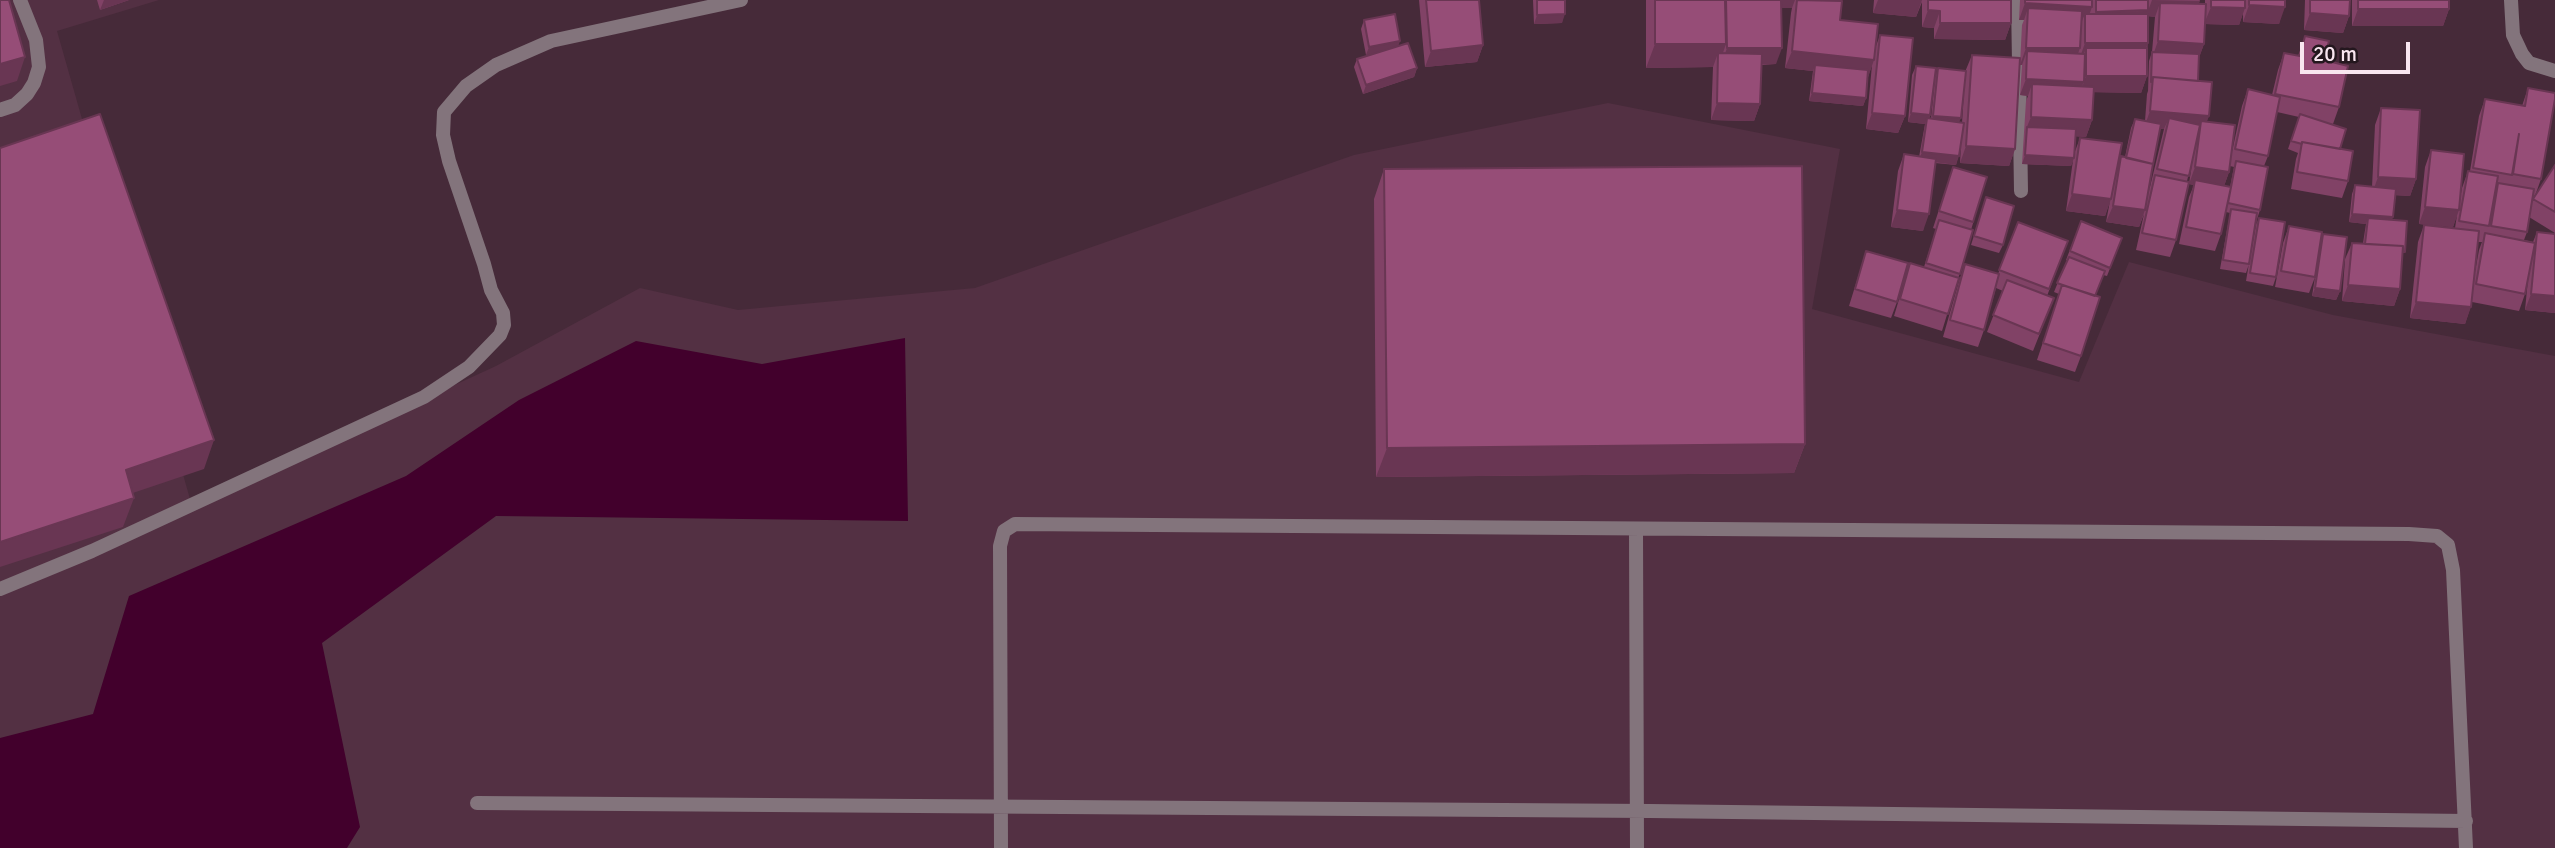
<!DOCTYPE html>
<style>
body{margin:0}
#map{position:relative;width:2555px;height:848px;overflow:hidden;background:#462a39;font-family:Signika,sans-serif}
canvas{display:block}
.scale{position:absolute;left:2300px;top:42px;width:110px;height:32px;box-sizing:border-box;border:4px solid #f9e6f0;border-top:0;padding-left:9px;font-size:21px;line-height:24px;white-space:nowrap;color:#f9e6f0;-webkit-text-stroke:5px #24171e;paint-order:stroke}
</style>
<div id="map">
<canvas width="2555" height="848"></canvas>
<div class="scale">20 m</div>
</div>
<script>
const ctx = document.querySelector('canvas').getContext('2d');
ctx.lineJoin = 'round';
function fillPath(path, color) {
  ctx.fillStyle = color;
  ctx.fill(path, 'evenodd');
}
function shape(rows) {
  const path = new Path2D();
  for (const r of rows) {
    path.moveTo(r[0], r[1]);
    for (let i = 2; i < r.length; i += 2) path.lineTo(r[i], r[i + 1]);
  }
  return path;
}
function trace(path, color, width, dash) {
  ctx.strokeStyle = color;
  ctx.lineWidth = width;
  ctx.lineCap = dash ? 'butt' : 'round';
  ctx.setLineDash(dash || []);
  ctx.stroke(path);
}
fillPath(shape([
 [0,0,159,0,57,31,192,506,496,366,640,288,738,310,975,288,1354,155,1608,103,1840,149,1812,309,2079,382,2129,262,2333,315,2555,356,2555,848,0,848]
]), '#533043');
fillPath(shape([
 [905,338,908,521,496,516,322,643,360,827,347,848,0,848,0,738,93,714,129,596,406,476,519,400,636,341,762,364]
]), '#42002c');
trace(shape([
 [0,110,15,105,27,94,34,83,39,67,36,40,20,0],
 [1636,530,1637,848],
 [477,803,1650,811,2466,821],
 [1001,848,1000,546,1004,531,1015,524,2409,534,2437,536,2448,545,2453,570,2466,848]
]), '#83747c', 14);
trace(shape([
 [2018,0,2021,191],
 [2511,0,2513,35,2522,54,2529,63,2555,71],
 [0,589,92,551,424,397,469,367,500,335,504,325,503,313,491,290,484,264,449,161,443,135,444,112,466,86,496,65,551,41,741,0]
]), '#83747c', 14);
fillPath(shape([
 [97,0,129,0,100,10],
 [1419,0,1479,0,1483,45,1477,62,1425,67],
 [1533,0,1565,0,1562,23,1534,24],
 [1646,0,1835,0,1840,20,1876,46,1880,35,1905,116,1898,133,1866,129,1872,65,1868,77,1866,98,1863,106,1809,101,1813,71,1785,68,1791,13,1792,8,1781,8,1776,64,1761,65,1760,104,1754,121,1711,120,1713,67,1646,68],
 [1874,0,2011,0,2011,23,2005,40,1934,39,1934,28,1922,27,1922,2,1916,17,1873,13],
 [2020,0,2200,0,2198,4,2205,4,2205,0,2285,0,2279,24,2243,22,2243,13,2239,25,2205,24,2204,44,2199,57,2198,81,2209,116,2206,122,2231,156,2242,106,2248,89,2272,95,2278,70,2284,53,2298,56,2305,36,2324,60,2339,107,2333,124,2326,123,2340,149,2348,181,2342,198,2291,189,2296,159,2298,153,2288,149,2299,117,2277,112,2268,156,2264,166,2260,210,2257,219,2249,264,2246,273,2220,269,2230,213,2226,212,2221,234,2215,251,2179,244,2189,197,2194,185,2189,184,2193,156,2187,181,2176,240,2170,257,2136,250,2144,214,2139,227,2106,222,2110,201,2105,216,2066,211,2073,160,2071,166,2022,164,2026,101,2028,96,2020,95,2022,65,2020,65,2022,25,2024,20,2019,20],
 [2148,16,2155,17,2152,52,2149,61,2148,91,2147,94,2145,121,2135,119,2131,128,2125,157,2121,156,2117,165,2080,138,2074,154,2075,136,2086,137,2092,120,2093,92,2141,93,2147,76],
 [2160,129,2164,129,2149,191,2153,165],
 [2230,166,2234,167,2230,187,2224,186,2229,172],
 [2305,0,2350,0,2349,16,2343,33,2304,30],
 [2352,0,2449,0,2449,9,2443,26,2352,26],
 [1364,20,1398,46,1417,68,1414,77,1363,94,1354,67,1357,59,1372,54,1366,55,1361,29],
 [1972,55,2015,149,2009,166,1960,163,1961,144,1956,165,1935,163,1923,231,1891,227,1898,171,1904,154,1919,157,1925,124,1908,122,1912,75,1916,66,1930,115,1929,119,1931,119,1935,77,1938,68,1959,122,1962,123,1965,72],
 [2528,88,2541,179,2535,196,2533,195,2531,204,2533,199,2555,165,2555,233,2529,217,2527,232,2524,240,2533,242,2537,232,2555,234,2555,313,2525,310,2528,279,2525,294,2519,311,2472,302,2465,324,2410,318,2418,242,2424,225,2455,228,2457,215,2453,227,2419,224,2425,167,2431,150,2460,199,2462,188,2468,171,2470,171,2479,116,2485,99,2522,106],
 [2478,242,2482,242,2479,250,2475,272],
 [2381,108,2416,179,2410,196,2395,195,2392,220,2402,258,2400,289,2394,306,2342,301,2345,259,2352,243,2363,243,2366,224,2349,222,2352,194,2355,185,2372,187,2375,125],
 [1953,167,1987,177,1971,230,1973,230,1942,331,1894,316,1910,263,1924,267,1936,229,1933,228],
 [1384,169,1805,444,1794,473,1376,477,1374,199],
 [1986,197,2003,245,1999,253,1971,245],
 [2259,218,2276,277,2273,286,2246,281,2255,227],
 [2081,221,2122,238,2107,276,2103,275,2095,296,2081,356,2075,372,2037,360,2059,294,2054,292,2067,260,2066,260],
 [2018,222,2068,241,2047,296,2054,298,2033,351,1987,332,2003,291,1996,288,1984,330,1978,347,1943,337,1959,281,1965,264,1998,274],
 [2289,226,2321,239,2323,234,2340,291,2336,300,2312,296,2315,277,2309,293,2275,287,2283,243],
 [1866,251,1897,302,1891,318,1849,306]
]), '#814266');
fillPath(shape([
 [104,0,129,0,100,10],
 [1782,0,1795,0,1792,8,1779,8],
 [1878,0,1922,0,1916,17,1873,13],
 [2152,0,2200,1,2193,18,2160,3,2155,17,2146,16,2090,29,2096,12,2148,11],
 [2025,3,2092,7,2086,24,2085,14,2081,23,2028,8,2024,20,2019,20],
 [2249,5,2285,7,2279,24,2243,22],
 [2211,7,2245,8,2239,25,2204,24],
 [2358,9,2449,9,2443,26,2352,26],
 [1928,10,1940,11,1934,28,1922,27],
 [2310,13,2349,16,2343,33,2304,30],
 [1565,14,1562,23,1534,24,1537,15],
 [1940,23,2011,23,2005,40,1934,39],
 [1400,41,1397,50,1366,55,1369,47],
 [2158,41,2204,44,2198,61,2152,58],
 [2085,43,2148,43,2142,60,2086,48,2082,60,2079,60],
 [1655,44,1726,44,1718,67,1718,53,1713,67,1646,68],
 [1483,45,1477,62,1425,67,1431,51],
 [1727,48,1782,48,1776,64,1721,65],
 [2026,48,2080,48,2074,65,2027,51,2022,65,2020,65],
 [1792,51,1874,60,1868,77,1815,65,1813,71,1785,68],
 [25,57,17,81,0,86,0,64],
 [1417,68,1414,77,1363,94,1366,85],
 [2086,76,2147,76,2141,93,2080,92],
 [2026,79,2084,82,2078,98,2032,84,2028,96,2020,95],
 [1812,93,1866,98,1863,106,1809,101],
 [1717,103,1760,104,1754,121,1711,120],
 [2150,111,2209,116,2203,132,2201,121,2197,132,2169,118,2164,129,2144,128],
 [1872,113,1905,116,1898,133,1866,129],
 [1911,113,1930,115,1927,124,1927,118,1925,124,1908,122],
 [1933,116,1961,118,1957,127,1930,125],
 [2031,117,2092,120,2086,137,2027,134,2027,127,2024,134],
 [1966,146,2015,149,2009,166,1960,163],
 [1922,152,1959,156,1956,165,1919,160],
 [2025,155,2074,158,2071,166,2022,164],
 [2195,167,2229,172,2223,189,2195,180,2194,185,2189,184],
 [2378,177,2416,179,2410,196,2372,194],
 [2072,194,2111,199,2105,216,2066,211],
 [2113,206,2145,210,2139,227,2106,222],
 [2425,207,2459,210,2453,227,2419,224],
 [1897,210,1929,214,1923,231,1891,227],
 [2352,214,2393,217,2390,226,2368,218,2366,224,2349,222],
 [2348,285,2400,289,2394,306,2342,301],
 [2315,288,2340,291,2336,300,2312,296],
 [2531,294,2555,296,2555,313,2525,310],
 [2416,302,2471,307,2465,324,2410,318],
 [214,440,204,469,115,499,126,470],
 [1805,444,1794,473,1376,477,1387,448],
 [134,498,123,527,0,567,0,542]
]), '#693653');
const building = shape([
 [0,0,9,0,25,57,0,64,0,0],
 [1426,0,1479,0,1483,45,1431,51,1426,0],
 [1537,0,1565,0,1565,14,1537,15,1537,0],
 [1655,0,1725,0,1726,44,1655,44,1655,0],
 [1726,0,1781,0,1782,48,1727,48,1726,0],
 [1797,0,1842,1,1840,20,1878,24,1874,60,1792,51,1797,0],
 [1928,0,2011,0,2011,23,1940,23,1940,11,1928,10,1928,0],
 [2025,0,2092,0,2092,7,2025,3,2025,0],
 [2096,0,2148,0,2148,10,2096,12,2096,0],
 [2211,0,2245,0,2245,8,2211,7,2211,0],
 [2249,0,2285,0,2285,7,2249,5,2249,0],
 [2310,0,2350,0,2349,16,2310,13,2310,0],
 [2358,0,2449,0,2449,9,2358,9,2358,0],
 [2160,3,2206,4,2204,44,2158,41,2160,3],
 [2028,8,2082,11,2080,48,2026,48,2028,8],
 [1395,14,1400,41,1369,47,1364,20,1395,14],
 [2085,14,2148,14,2148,43,2085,43,2085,14],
 [1880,35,1913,38,1905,116,1872,113,1880,35],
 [2305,36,2329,41,2324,60,2348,66,2339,107,2275,94,2284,53,2300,56,2305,36],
 [1408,43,1417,68,1366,85,1357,59,1408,43],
 [2086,48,2147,48,2147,76,2086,76,2086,48],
 [2027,51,2085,54,2084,82,2026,79,2027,51],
 [2152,52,2199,54,2198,81,2153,77,2151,82,2152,52],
 [1718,53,1762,54,1760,104,1717,103,1718,53],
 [1972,55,2020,58,2015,149,1966,146,1972,55],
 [1815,65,1868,70,1866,98,1812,93,1815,65],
 [1916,66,1936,68,1930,115,1911,113,1916,66],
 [1938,68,1966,71,1961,118,1933,116,1938,68],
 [2153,77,2212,82,2209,116,2150,111,2153,77],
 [2032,84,2094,87,2092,120,2031,117,2032,84],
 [2528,88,2555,93,2555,99,2541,179,2513,174,2519,134,2512,175,2473,168,2485,99,2525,106,2528,88],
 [2248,89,2280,97,2268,156,2235,149,2248,89],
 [2381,108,2420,110,2416,179,2378,177,2381,108],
 [100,114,214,440,126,470,134,498,0,542,0,148,100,114],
 [2300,114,2346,129,2340,149,2302,142,2302,144,2291,141,2300,114],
 [1927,118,1964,123,1959,156,1922,152,1927,118],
 [2169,118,2200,125,2189,176,2157,169,2169,118],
 [2135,119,2161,124,2153,165,2153,164,2126,158,2135,119],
 [2201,121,2235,125,2229,172,2195,167,2201,121],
 [2027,127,2076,129,2074,158,2025,155,2027,127],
 [2080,138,2122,143,2111,199,2072,194,2080,138],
 [2302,142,2353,151,2348,181,2297,172,2302,142],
 [2431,150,2464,154,2459,210,2425,207,2431,150],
 [1904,154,1936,159,1929,214,1897,210,1904,154],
 [2121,156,2153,164,2145,210,2113,206,2121,156],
 [2236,161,2268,167,2260,210,2228,203,2236,161],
 [2555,165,2555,212,2533,199,2555,165],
 [1802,166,1805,444,1387,448,1384,169,1802,166],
 [1953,167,1987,177,1973,222,1939,211,1953,167],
 [2468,171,2498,176,2489,226,2459,221,2468,171],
 [2155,175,2189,182,2176,240,2142,233,2155,175],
 [2195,180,2231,187,2221,234,2186,227,2195,180],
 [2498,183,2534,189,2527,232,2491,226,2498,183],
 [2355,185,2396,189,2393,217,2352,214,2355,185],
 [1986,197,2014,206,2003,245,1974,236,1986,197],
 [2231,209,2257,213,2249,264,2223,260,2231,209],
 [2259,218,2285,222,2276,277,2250,273,2259,218],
 [2368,218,2407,221,2405,252,2403,252,2403,246,2365,244,2368,218],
 [1939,220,1973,230,1960,274,1926,263,1939,220],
 [2081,221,2122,238,2110,268,2070,251,2081,221],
 [2018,222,2068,241,2049,289,1999,270,2018,222],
 [2424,225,2479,231,2471,307,2416,302,2424,225],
 [2289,226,2322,232,2315,277,2281,271,2289,226],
 [2537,232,2555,234,2555,296,2531,294,2537,232],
 [2485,233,2535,243,2525,294,2476,284,2485,233],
 [2323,234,2347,237,2340,291,2315,288,2323,234],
 [2352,243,2403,246,2400,289,2348,285,2352,243],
 [1866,251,1908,263,1897,302,1855,289,1866,251],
 [2069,257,2105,271,2095,296,2057,283,2069,257],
 [1910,263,1959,278,1948,314,1900,299,1910,263],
 [1965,264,1999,274,1984,330,1950,320,1965,264],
 [2007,280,2054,298,2039,334,1993,315,2007,280],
 [2062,285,2100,297,2081,356,2043,343,2062,285]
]);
fillPath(building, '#964d77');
trace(building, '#693653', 2);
</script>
